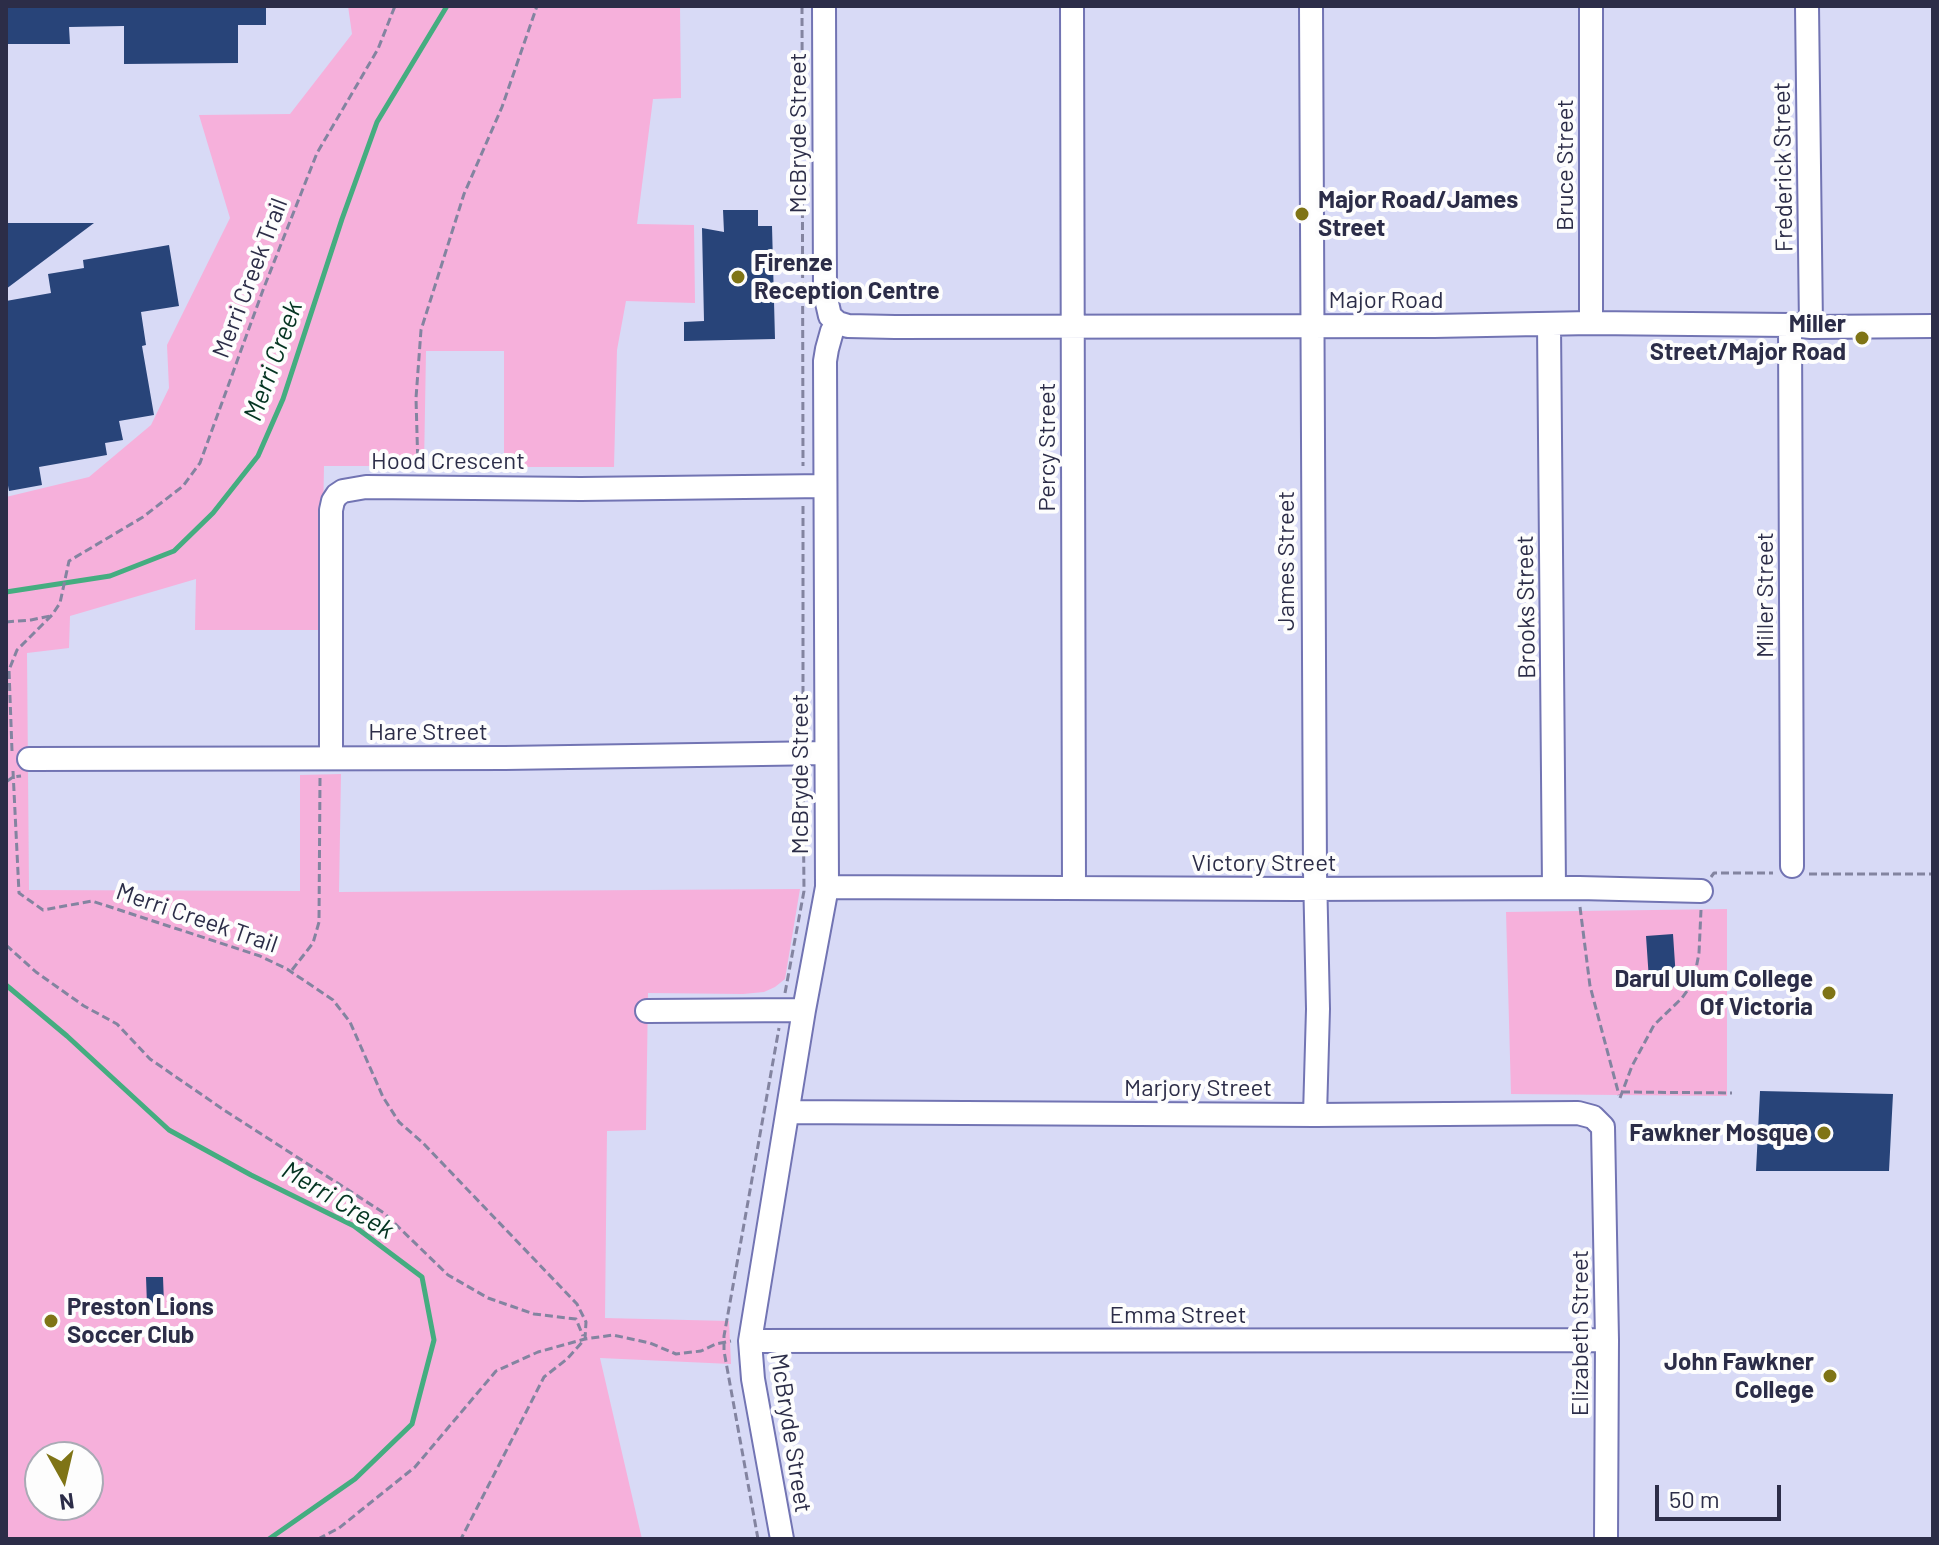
<!DOCTYPE html>
<style>
body{margin:0}
#map{position:relative;width:1939px;height:1545px;overflow:hidden;background:#d8daf6;font-family:Barlow,sans-serif}
canvas{display:block}
.frame{position:absolute;inset:0;border:8px solid #2c2d48;pointer-events:none}
.north{position:absolute;left:24px;top:1441px;width:80px;height:80px;box-sizing:border-box;background:#fdfdfd;border:2px solid #a9aab5;border-radius:50%;rotate:172deg;font-size:22px;font-weight:700;line-height:32px;text-align:center;color:#2c2d48}
.north::after{content:'';display:block;margin:auto;width:28px;height:36px;background:#7f7416;clip-path:polygon(50% 0,100% 100%,50% 72%,0 100%)}
.scale{position:absolute;left:1655px;top:1485px;width:126px;height:36px;box-sizing:border-box;border:4px solid #2c2d48;border-top:0;padding-left:10px;font-size:24px;line-height:28px;white-space:nowrap;color:#2c2d48;-webkit-text-stroke:6px #fdfdfd;paint-order:stroke}
</style>
<div id="map">
<canvas width="1939" height="1545"></canvas>
<div class="frame"></div>
<div class="north">N</div>
<div class="scale">50 m</div>
</div>
<script>
const ctx = document.querySelector('canvas').getContext('2d');
ctx.lineJoin = 'round';
function fillPath(path, color) {
  ctx.fillStyle = color;
  ctx.fill(path, 'evenodd');
}
function shape(rows) {
  const path = new Path2D();
  for (const r of rows) {
    path.moveTo(r[0], r[1]);
    for (let i = 2; i < r.length; i += 2) path.lineTo(r[i], r[i + 1]);
  }
  return path;
}
function trace(path, color, width, dash) {
  ctx.strokeStyle = color;
  ctx.lineWidth = width;
  ctx.lineCap = dash ? 'butt' : 'round';
  ctx.setLineDash(dash || []);
  ctx.stroke(path);
}
function label(font, color, halo, rows, align = 'center') {
  ctx.font = font + ' Barlow,sans-serif';
  ctx.lineWidth = 8;
  ctx.setLineDash([]);
  ctx.textBaseline = 'middle';
  ctx.strokeStyle = halo;
  ctx.fillStyle = color;
  for (const [text, x, y, turn = 0] of rows) {
    ctx.save();
    ctx.translate(x, y);
    ctx.rotate((+turn || 0) * Math.PI / 180);
    ctx.textAlign = isNaN(turn) ? turn : align;
    if (halo) ctx.strokeText(text, 0, 0);
    ctx.fillText(text, 0, 0);
    ctx.restore();
  }
}
fillPath(shape([
 [348,6,680,6,681,98,653,99,637,224,694,225,695,303,626,301,617,350,614,467,504,467,504,351,426,351,424,466,324,466,321,630,195,630,196,579,70,616,69,648,27,653,29,890,300,891,300,775,341,774,339,892,800,889,785,979,775,987,764,992,743,994,648,993,646,1130,607,1131,605,1318,729,1321,731,1364,600,1358,642,1539,6,1539,6,497,89,477,151,425,169,388,167,345,230,218,199,115,290,114,352,34],
 [40,1457,88,1457,88,1505,40,1505],
 [1727,909,1727,1096,1511,1094,1506,912]
]), '#f6b0db');
trace(shape([
 [6,592,110,576,174,551,213,513,258,456,283,399,342,219,377,122,447,6],
 [6,985,67,1036,169,1130,251,1175,354,1226,422,1277,434,1340,412,1424,355,1479,269,1539]
]), '#44ad80', 5);
fillPath(shape([
 [6,6,266,6,266,25,238,25,238,63,124,64,124,26,69,27,70,44,6,44],
 [723,210,758,210,758,226,772,226,775,339,684,341,684,322,704,321,702,228,724,232],
 [6,223,94,223,6,289],
 [169,245,179,306,141,312,146,345,142,346,154,415,119,421,123,440,105,443,107,455,39,467,42,485,9,491,6,475,6,301,51,293,48,274,84,268,83,260],
 [1673,934,1676,979,1649,980,1646,936],
 [1760,1091,1893,1094,1889,1171,1756,1171],
 [146,1277,163,1277,164,1304,147,1305]
]), '#284479');
const minor = shape([
 [1072,6,1074,887],
 [1311,6,1315,872,1318,1009,1315,1115],
 [1591,6,1591,323],
 [1807,6,1811,327],
 [838,323,848,326,895,327,1434,326,1591,323,1790,325,1811,327,1933,326],
 [1549,325,1554,888],
 [1790,325,1792,866],
 [331,758,331,510,333,501,337,495,343,491,366,487,581,489,825,486],
 [29,759,505,758,826,753],
 [827,887,1298,889,1579,888,1701,891],
 [647,1011,804,1010],
 [789,1112,1315,1115,1578,1113,1593,1117,1603,1127,1607,1340,1606,1539],
 [750,1341,1607,1340],
 [782,1539,753,1379,750,1341,804,1010,827,887,825,361,827,349,832,331,838,323,830,316,825,294,824,6]
]);
trace(minor, '#7274b3', 26);
trace(shape([
 [802,6,803,466],
 [418,469,416,398,421,330,464,194,502,107,537,6],
 [803,506,803,734],
 [6,622,31,620,50,616],
 [12,751,9,670,17,650,52,615,60,603,69,561,143,517,183,486,200,463,263,290,317,153,378,49,395,6],
 [13,771,19,893,43,910,92,901,260,956,287,969,333,1000,350,1022,383,1097,399,1122,422,1142,577,1304,586,1322,585,1339,567,1359,544,1377,461,1539],
 [6,782,13,777,21,776],
 [1809,874,1933,874],
 [1711,877,1714,873,1773,873],
 [1580,907,1590,986,1619,1095],
 [6,945,36,972,84,1006,117,1024,150,1059,224,1110,384,1213,448,1275,488,1298,534,1314,576,1319,583,1336],
 [292,970,313,943,319,922,320,778],
 [785,993,804,891,803,774],
 [1622,1092,1732,1093],
 [1620,1098,1632,1066,1654,1025,1682,998,1690,987,1695,974,1699,953,1701,910],
 [318,1539,339,1528,415,1467,496,1371,538,1352,585,1339,613,1335,650,1343,676,1354,701,1351,716,1344,731,1341],
 [758,1539,724,1351,724,1336,779,1028]
]), '#8384a0', 3, [8, 4]);
trace(minor, '#fff', 22);
for (const [x, y, r, color] of [
 [1302,214,8,"#7f7416"],
 [738,277,8,"#7f7416"],
 [1862,338,8,"#7f7416"],
 [1829,993,8,"#7f7416"],
 [1824,1133,8,"#7f7416"],
 [51,1321,8,"#7f7416"],
 [1830,1376,8,"#7f7416"]
]) {
  const dot = new Path2D();
  dot.arc(x, y, r, 0, 2 * Math.PI);
  ctx.fillStyle = color;
  ctx.fill(dot);
  trace(dot, '#fdfdfd', 3);
}
label('24px', '#2c2d48', '#fdfdfd', [
 ["McBryde Street",798,133,-90],
 ["Bruce Street",1565,165,-90],
 ["Frederick Street",1783,167,-91],
 ["Merri Creek Trail",250,278,-69],
 ["Major Road",1386,300],
 ["Percy Street",1047,447,-90],
 ["Hood Crescent",448,461],
 ["James Street",1286,561,-90],
 ["Miller Street",1765,595,-90],
 ["Brooks Street",1526,607,-91],
 ["Hare Street",428,732],
 ["McBryde Street",800,774,-90],
 ["Victory Street",1264,863],
 ["Merri Creek Trail",197,918,19],
 ["Marjory Street",1198,1088],
 ["Emma Street",1178,1315],
 ["Elizabeth Street",1580,1333,-90],
 ["McBryde Street",791,1433,81]
]);
label('bold 24px', '#2c2d48', '#fdfdfd', [
 ["Major Road/James",1318,200,"left"],
 ["Street",1318,228,"left"],
 ["Firenze",754,263,"left"],
 ["Reception Centre",754,291,"left"],
 ["Miller",1846,324],
 ["Street/Major Road",1846,352],
 ["Darul Ulum College",1813,979],
 ["Of Victoria",1813,1007],
 ["Fawkner Mosque",1808,1133],
 ["Preston Lions",67,1307,"left"],
 ["Soccer Club",67,1335,"left"],
 ["John Fawkner",1814,1362],
 ["College",1814,1390]
], 'right');
label('italic 26px', '#043421', '#fdfdfd', [
 ["Merri Creek",273,361,-70],
 ["Merri Creek",338,1200,31]
]);
</script>
